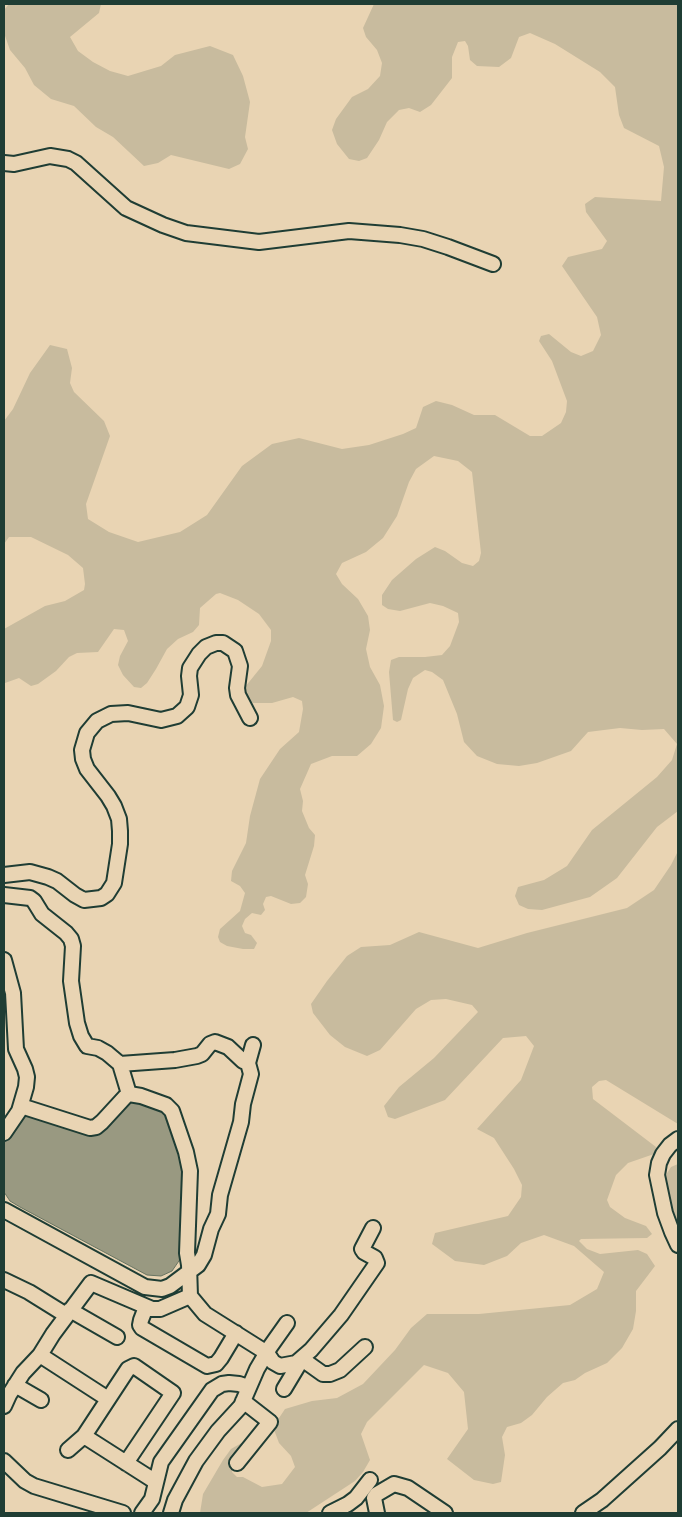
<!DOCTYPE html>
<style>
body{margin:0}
#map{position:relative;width:682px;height:1517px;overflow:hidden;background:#e9d4b3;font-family:Pangolin,sans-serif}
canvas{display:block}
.frame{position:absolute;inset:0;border:5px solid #1f3d34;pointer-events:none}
</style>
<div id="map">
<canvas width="682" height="1517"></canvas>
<div class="frame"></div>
</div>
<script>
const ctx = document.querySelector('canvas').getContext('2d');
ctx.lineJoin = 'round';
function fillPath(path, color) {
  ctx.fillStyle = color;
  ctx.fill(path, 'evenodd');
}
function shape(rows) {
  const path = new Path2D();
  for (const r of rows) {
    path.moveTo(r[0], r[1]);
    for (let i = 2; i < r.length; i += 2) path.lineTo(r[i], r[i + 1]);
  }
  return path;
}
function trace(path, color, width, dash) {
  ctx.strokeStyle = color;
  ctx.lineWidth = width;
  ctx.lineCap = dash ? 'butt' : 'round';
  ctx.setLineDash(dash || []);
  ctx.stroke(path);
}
fillPath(shape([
 [9,4,101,4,99,13,70,37,78,51,93,62,110,71,128,76,161,66,175,55,210,46,233,55,243,76,250,102,245,137,248,149,240,164,229,169,171,155,158,163,144,166,113,137,96,127,74,106,51,99,34,85,25,68,10,50,4,33,4,10],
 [374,4,678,4,678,811,657,827,617,878,590,897,542,910,528,909,519,905,515,896,518,887,544,880,567,866,592,830,657,777,672,760,677,744,664,729,642,730,620,728,588,732,571,751,537,763,519,766,497,764,477,756,464,742,457,714,443,680,432,672,425,670,413,678,408,689,401,720,397,722,393,720,389,672,391,660,399,657,425,657,442,655,450,646,459,622,458,613,443,606,430,603,400,611,388,609,382,605,382,595,392,580,416,559,435,547,445,551,462,563,473,566,479,561,481,553,472,472,458,461,434,456,416,469,409,482,397,516,383,538,366,552,342,563,336,574,342,584,358,599,368,616,370,630,366,649,370,667,380,685,384,706,381,728,371,744,357,756,332,756,311,764,300,789,303,801,302,811,309,828,315,835,314,846,305,875,308,884,306,897,300,903,291,904,271,896,266,897,263,904,265,910,261,915,252,913,245,919,242,926,245,933,251,935,257,943,254,949,243,949,227,946,220,942,218,937,220,929,240,911,245,893,240,886,231,881,232,871,246,843,250,816,260,779,280,749,299,732,303,709,302,701,293,697,272,703,253,703,247,699,245,687,262,666,271,641,271,630,259,614,238,600,220,593,216,594,200,608,199,625,193,632,178,639,167,649,156,669,147,683,141,688,134,687,123,675,118,665,120,656,128,641,124,630,114,629,98,652,77,653,69,657,56,671,38,684,31,686,19,678,5,683,4,689,4,629,45,606,65,601,84,590,85,584,83,568,68,555,31,537,9,537,4,544,4,421,13,409,30,373,50,345,67,349,72,368,70,383,74,392,104,421,110,436,86,504,88,519,109,532,138,542,180,532,207,515,242,466,272,444,299,438,342,449,369,445,403,434,416,428,423,407,436,401,452,405,474,415,495,415,530,436,542,436,561,423,566,412,567,401,552,361,539,341,541,336,549,334,571,352,581,356,593,351,601,335,597,317,562,266,568,257,602,249,607,241,586,212,585,204,595,197,661,201,664,167,659,146,624,128,619,115,615,87,600,72,555,44,530,33,519,37,511,58,499,67,477,66,470,60,468,46,465,41,458,42,452,57,452,78,431,105,420,112,409,108,399,110,387,122,379,140,367,158,359,161,349,159,337,144,332,130,336,119,352,97,368,89,380,76,382,63,377,50,366,37,363,28],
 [678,851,678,1124,606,1080,599,1081,592,1087,593,1099,656,1147,654,1154,628,1163,616,1175,607,1200,610,1207,625,1218,646,1226,652,1234,647,1238,581,1239,579,1241,587,1249,600,1254,638,1250,647,1254,655,1266,636,1291,636,1311,633,1329,622,1348,607,1363,585,1373,575,1380,563,1383,547,1397,532,1415,521,1423,507,1427,502,1437,505,1455,501,1482,493,1484,474,1480,447,1459,468,1429,464,1392,448,1373,424,1365,367,1422,361,1434,370,1460,363,1472,355,1481,306,1513,200,1513,203,1494,223,1460,231,1449,245,1441,247,1444,234,1464,232,1472,237,1477,243,1477,262,1487,282,1484,295,1467,291,1456,279,1443,273,1427,285,1409,312,1401,337,1398,363,1384,395,1350,411,1328,427,1314,479,1314,570,1305,597,1289,604,1272,574,1246,544,1235,521,1243,507,1256,484,1265,455,1261,432,1244,435,1233,508,1216,521,1197,522,1185,514,1169,494,1138,477,1129,521,1080,534,1046,526,1036,503,1038,445,1100,395,1119,388,1117,384,1106,399,1087,434,1058,478,1012,472,1005,446,999,431,1000,416,1009,380,1050,367,1056,345,1047,330,1035,313,1013,311,1004,327,981,347,956,361,947,390,945,419,932,478,948,527,933,627,908,654,890,671,865],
 [678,1164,678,1231,674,1223,664,1178,671,1167]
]), '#c8bb9e');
const water = shape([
 [131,1099,166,1112,184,1160,183,1255,172,1271,161,1276,147,1275,20,1207,10,1201,4,1192,4,1141,23,1115,26,1113,78,1130,131,1099]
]);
fillPath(water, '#999981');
trace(water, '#687462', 1);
const minor = shape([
 [4,163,14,164,50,156,68,159,76,163,126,208,163,225,186,233,259,242,349,231,400,235,423,239,448,247,493,264],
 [4,875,30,872,48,877,57,881,75,895,84,900,101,898,107,894,114,883,120,844,120,831,119,819,114,806,108,796,87,769,83,759,82,750,87,733,97,721,111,714,128,713,161,720,177,716,187,707,191,695,189,676,190,668,199,654,206,647,216,643,223,643,235,651,240,666,237,688,238,695,250,718],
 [4,895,30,898,34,901,42,914,66,933,71,939,73,946,71,981,77,1023,81,1036,87,1046,98,1048,107,1053,120,1064,175,1060,197,1056,202,1054,210,1044,215,1042,228,1047,243,1061,248,1063],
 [4,960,13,993,16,1049,25,1069,27,1077,26,1087,19,1111,4,1133],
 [120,1064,129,1094],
 [21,1106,90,1128,96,1127,102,1122,125,1097,129,1094,141,1096,166,1105,172,1111,186,1152,190,1171,187,1253,189,1265,190,1296,205,1314,267,1353,273,1362,280,1366,296,1363,311,1350,341,1315,377,1263,375,1258,364,1252,362,1249,373,1228],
 [678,1139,670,1145,663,1154,659,1163,657,1175,665,1213,672,1232,678,1245],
 [4,1210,145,1287,162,1289,170,1286,198,1265,204,1255,211,1229,218,1214,220,1195,241,1122,243,1104,251,1074,248,1063,253,1045],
 [4,1280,29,1292,66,1315],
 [146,1307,141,1320,140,1325,142,1328,207,1366,216,1364,221,1358,236,1333],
 [70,1310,117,1337],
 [40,1355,108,1399],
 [15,1385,41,1400],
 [284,1389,302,1359,323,1374,330,1374,340,1370,365,1347],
 [4,1406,9,1395,23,1373,40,1355,53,1334,91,1283,152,1309,160,1309,190,1296],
 [84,1436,156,1482],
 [68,1450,84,1436,128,1369,134,1366,173,1393,126,1463],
 [4,1461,25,1481,34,1486,123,1513],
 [237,1463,270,1422,243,1401],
 [142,1513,152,1499,161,1462,212,1390,222,1384,229,1383,239,1384,248,1387],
 [171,1513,175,1500,196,1461,218,1431,241,1406,257,1369,270,1347,287,1323],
 [330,1513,348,1504,356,1498,370,1480],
 [377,1513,374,1498,377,1494,394,1484,408,1488,445,1513],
 [583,1513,602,1500,660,1448,678,1429]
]);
trace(minor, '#1f3d34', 18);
trace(minor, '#e9d4b3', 14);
</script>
